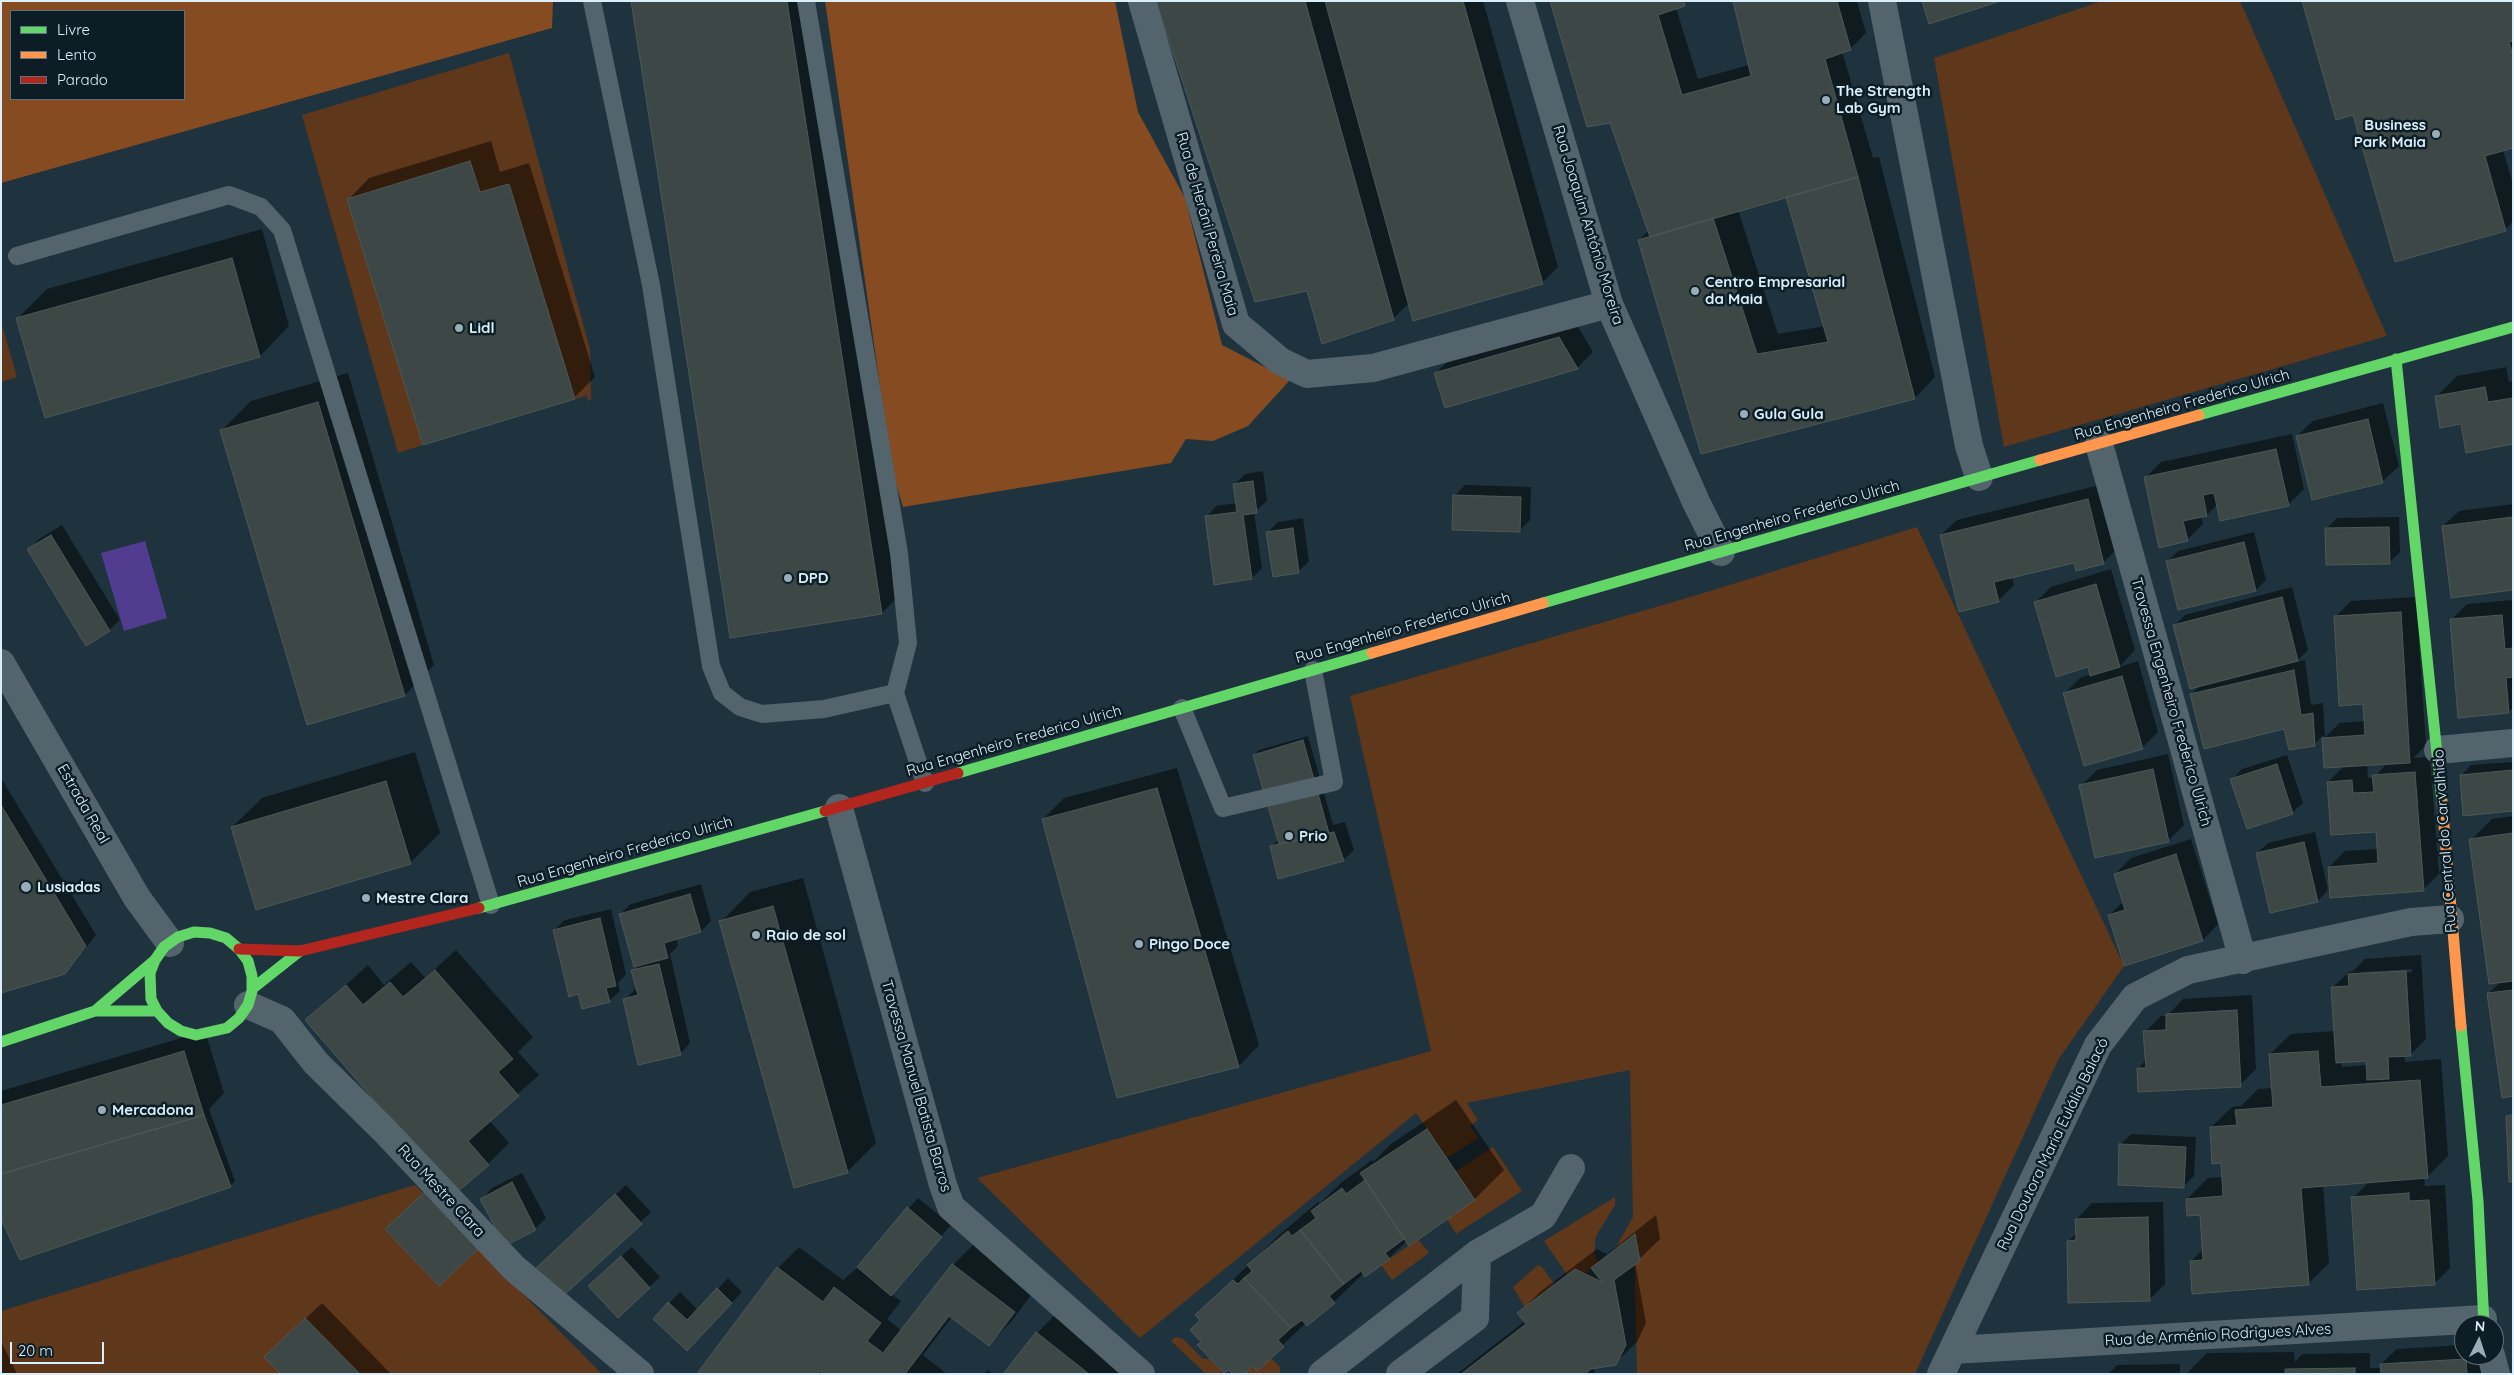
<!DOCTYPE html>
<meta charset="utf-8">
<style>
body{margin:0}
#map{position:relative;width:2514px;height:1375px;overflow:hidden;background:#1e333d;font-family:Quicksand,sans-serif}
canvas{display:block}
.frame{position:absolute;inset:0;border:2px solid #daeffa;pointer-events:none}
.legend{position:absolute;left:10px;top:10px;width:175px;height:90px;box-sizing:border-box;background:#0d1d25;border:1px solid #5f717a;margin:0;padding:6px 9px;list-style:none;font-size:15px;color:#daeffa}
.legend li{display:flex;align-items:center;gap:10px;height:25px}
.legend b{width:25px;border:1px solid #5f717a}
.north{position:absolute;left:2454px;top:1315px;width:50px;height:50px;box-sizing:border-box;background:#0d1d25;border:1px solid #5f717a;border-radius:50%;rotate:4deg;font-size:14px;font-weight:700;line-height:20px;text-align:center;color:#daeffa}
.north::after{content:'';display:block;margin:auto;width:18px;height:22px;background:#98adb8;clip-path:polygon(50% 0,100% 100%,50% 72%,0 100%)}
.scale{position:absolute;left:10px;top:1342px;width:94px;height:22px;box-sizing:border-box;border:2px solid #daeffa;border-top:0;padding-left:6px;font-size:15px;line-height:18px;white-space:nowrap;color:#daeffa;-webkit-text-stroke:4px #0d1d25;paint-order:stroke}
</style>
<div id="map">
<canvas width="2514" height="1375"></canvas>
<div class="frame"></div>
<ul class="legend">
<li><b style="height:6px;background:#63d668"></b>Livre</li>
<li><b style="height:6px;background:#ff974d"></b>Lento</li>
<li><b style="height:6px;background:#b3261e"></b>Parado</li>
</ul>
<div class="north">N</div>
<div class="scale">20 m</div>
</div>
<script>
const ctx = document.querySelector('canvas').getContext('2d');
ctx.lineJoin = 'round';
function fillPath(path, color) {
  ctx.fillStyle = color;
  ctx.fill(path, 'evenodd');
}
function shape(rows) {
  const path = new Path2D();
  for (const r of rows) {
    path.moveTo(r[0], r[1]);
    for (let i = 2; i < r.length; i += 2) path.lineTo(r[i], r[i + 1]);
  }
  return path;
}
function trace(path, color, width, dash) {
  ctx.strokeStyle = color;
  ctx.lineWidth = width;
  ctx.lineCap = dash ? 'butt' : 'round';
  ctx.setLineDash(dash || []);
  ctx.stroke(path);
}
function label(font, color, halo, rows, align = 'center') {
  ctx.font = font + ' Quicksand,sans-serif';
  ctx.lineWidth = 5;
  ctx.setLineDash([]);
  ctx.textBaseline = 'middle';
  ctx.strokeStyle = halo;
  ctx.fillStyle = color;
  for (const [text, x, y, turn = 0] of rows) {
    ctx.save();
    ctx.translate(x, y);
    ctx.rotate((+turn || 0) * Math.PI / 180);
    ctx.textAlign = isNaN(turn) ? turn : align;
    if (halo) ctx.strokeText(text, 0, 0);
    ctx.fillText(text, 0, 0);
    ctx.restore();
  }
}
fillPath(shape([
 [2102,1,2240,1,2387,336,2004,447,1934,58],
 [509,53,590,349,591,400,588,401,587,395,575,399,509,184,480,192,469,161,347,199,423,445,398,453,302,115],
 [1,321,17,377,1,382],
 [1917,527,2124,966,2058,1060,1915,1374,1637,1374,1634,1239,1616,1251,1615,1249,1633,1217,1630,1070,1467,1103,1478,1120,1470,1126,1478,1138,1447,1158,1416,1113,1140,1338,977,1178,1431,1051,1350,696,1697,595],
 [1493,1147,1522,1191,1456,1234,1447,1219,1475,1200,1456,1171],
 [415,1185,602,1374,1,1374,1,1311],
 [1615,1197,1615,1205,1596,1236,1594,1254,1599,1263,1572,1282,1544,1241],
 [1418,1239,1429,1253,1392,1280,1381,1265],
 [1538,1265,1542,1267,1558,1289,1527,1311,1513,1287],
 [1175,1337,1183,1339,1203,1359,1210,1359,1224,1374,1206,1374,1171,1341],
 [1267,1354,1280,1367,1280,1374,1245,1374]
]), '#5f371a');
fillPath(shape([
 [1,1,553,1,552,28,1,183],
 [11,11,184,11,184,99,11,99],
 [825,1,1115,1,1138,112,1185,198,1222,345,1290,380,1248,426,1213,441,1186,439,1171,463,903,507,892,470]
]), '#864b20');
fillPath(shape([
 [145,541,167,618,124,631,101,553]
]), '#513c90');
fillPath(shape([
 [632,1,810,1,903,592,882,613],
 [1157,1,1483,1,1558,267,1542,283,1409,303,1393,319,1308,289],
 [1551,1,1688,1,1676,8,1698,79,1749,65,1734,1,1857,1,1866,33,1850,49,1842,51,1873,158,1879,157,1935,377,1915,398,1702,452,1639,240,1649,230,1611,122],
 [1787,196,1825,326,1778,334,1738,210],
 [2513,1,2513,147,2503,150,2513,184,2513,222,2505,230,2354,113],
 [491,141,500,172,529,163,595,377,574,398,349,199,369,178],
 [262,229,289,326,260,356,46,416,18,318,47,289],
 [1575,322,1593,352,1577,368,1436,373,1452,357],
 [2506,367,2509,382,2513,381,2513,443,2462,423,2436,397,2457,376],
 [348,373,434,665,405,695,308,723,221,431,251,401],
 [2383,403,2399,466,2383,481,2313,499,2297,436,2313,421],
 [2292,434,2304,489,2288,505,2218,504,2207,515,2201,516,2203,524,2187,540,2145,478,2161,462],
 [1263,471,1267,501,1254,512,1262,568,1252,578,1206,517,1216,506,1237,503,1235,484,1245,474],
 [2104,484,2119,547,2103,563,2075,562,2012,577,2014,585,1998,601,1941,535,1957,520],
 [1465,485,1531,487,1530,520,1519,531,1454,496],
 [2513,504,2513,588,2443,526,2459,511],
 [2399,517,2400,552,2389,563,2326,529,2337,518],
 [1303,518,1309,561,1299,571,1268,532,1278,522],
 [62,525,120,620,109,630,29,549,39,539],
 [2254,532,2266,580,2256,590,2167,562,2178,551],
 [2111,569,2135,650,2119,667,2138,661,2158,732,2142,748,2064,694,2080,678,2091,674,2089,666,2035,603,2051,587],
 [2292,587,2308,650,2296,662,2305,660,2311,705,2323,703,2325,737,2340,723,2365,721,2364,703,2335,617,2351,601,2416,597,2426,745,2413,758,2430,757,2439,874,2423,890,2329,867,2345,851,2378,849,2377,830,2328,782,2345,765,2325,766,2323,735,2314,745,2285,728,2191,695,2200,685,2174,626,2185,615],
 [2387,763,2374,778,2368,778,2367,764],
 [2513,600,2513,708,2508,712,2451,620,2467,604],
 [1308,736,1333,825,1345,822,1354,850,1343,860,1272,846,1279,839,1254,755,1259,750],
 [415,752,440,833,410,863,232,827,262,798],
 [2168,754,2184,825,2168,841,2081,786,2097,770],
 [2287,755,2303,803,2292,813,2232,780,2242,769],
 [2513,762,2513,810,2461,776,2471,765],
 [1177,768,1259,1045,1239,1066,1043,819,1064,798],
 [1,778,96,935,65,973,1,992],
 [2513,816,2513,1095,2488,994,2501,981,2471,840,2492,819],
 [2315,832,2328,890,2318,901,2271,911,2257,853,2268,843],
 [2191,839,2218,924,2203,940,2109,915,2124,901,2115,874,2131,858],
 [803,878,876,1143,847,1172,721,922,750,892],
 [701,884,711,921,701,931,676,938,678,946,670,954,690,1043,680,1054,624,1000,637,988,633,971,639,965,620,914,631,904],
 [611,909,626,974,618,983,620,991,609,1001,579,993,554,930,565,920],
 [456,950,533,1037,518,1052,539,1075,489,1120,509,1143,488,1164,306,1021,368,965,384,985,411,962,425,978],
 [2421,955,2426,1039,2410,1055,2404,1055,2405,1062,2441,1059,2448,1156,2427,1177,2424,1177,2425,1186,2445,1185,2450,1268,2434,1284,2353,1198,2369,1182,2323,1185,2329,1263,2308,1284,2191,1261,2204,1249,2201,1214,2187,1199,2208,1178,2223,1177,2222,1162,2211,1127,2232,1107,2241,1106,2258,1089,2273,1088,2270,1054,2291,1034,2335,1031,2333,987,2349,972,2353,971,2365,959],
 [2412,969,2412,972,2358,975,2361,972],
 [2367,1059,2367,1065,2342,1067,2341,1061],
 [2252,995,2256,1069,2240,1085,2138,1069,2146,1060,2145,1032,2161,1016,2167,1016,2183,999],
 [205,1031,224,1093,209,1109,235,1181,230,1186,1,1216,1,1091],
 [1456,1100,1504,1170,1475,1199,1409,1244,1407,1241,1389,1258,1365,1276,1364,1273,1334,1302,1307,1324,1306,1323,1257,1369,1253,1365,1202,1342,1202,1320,1197,1315,1278,1236,1318,1202,1319,1204,1342,1182,1372,1160,1373,1162,1391,1144],
 [2131,1134,2196,1137,2194,1176,2184,1186,2121,1144],
 [522,1173,546,1218,535,1229,482,1199,492,1188],
 [626,1185,651,1212,562,1295,547,1258],
 [918,1198,951,1225,891,1294,901,1301,887,1319,902,1331,953,1265,974,1244,1035,1290,1010,1323,989,1344,952,1317,923,1355,947,1374,702,1374,699,1371,778,1268,799,1247,843,1280,857,1268],
 [2163,1202,2165,1284,2149,1300,2068,1241,2077,1233,2077,1219,2092,1203],
 [1656,1215,1660,1239,1635,1263,1646,1323,1637,1342,1615,1363,1594,1367,1595,1374,1457,1374,1525,1321,1519,1313,1540,1292,1597,1249,1607,1254],
 [632,1247,660,1277,618,1316,600,1275],
 [728,1278,742,1292,697,1339,654,1319,680,1292,698,1310],
 [322,1303,391,1374,283,1374,282,1341],
 [1058,1312,1136,1374,1004,1374,1037,1333],
 [1,1341,17,1374,1,1374],
 [2464,1345,2464,1355,2482,1355,2483,1374,2186,1374,2207,1353,2294,1352,2295,1362,2302,1354,2370,1353,2370,1368,2381,1368,2381,1364,2397,1349],
 [2180,1364,2180,1374,2108,1374,2117,1365],
 [988,1370,993,1374,984,1374]
]), '#0007');
const building = shape([
 [631,1,787,1,882,614,730,638,631,1],
 [1156,1,1305,1,1394,320,1322,344,1307,291,1255,302,1156,1],
 [1325,1,1463,1,1543,284,1413,321,1325,1],
 [1550,1,1684,1,1685,6,1658,15,1682,95,1751,76,1733,1,1837,1,1851,50,1825,59,1858,177,1650,237,1610,123,1587,127,1550,1],
 [1922,1,2001,1,1929,24,1922,1],
 [2302,1,2513,1,2513,41,2509,42,2513,56,2513,148,2485,156,2506,231,2395,262,2353,115,2336,120,2302,1],
 [470,161,480,192,509,184,575,399,423,445,347,199,470,161],
 [1858,177,1915,399,1701,454,1638,240,1713,218,1757,354,1828,342,1786,197,1858,177],
 [232,258,260,357,45,418,16,318,232,258],
 [1559,337,1578,369,1445,408,1434,373,1559,337],
 [2485,387,2488,402,2513,398,2513,444,2466,453,2461,424,2440,428,2435,396,2485,387],
 [318,402,405,696,307,725,220,430,318,402],
 [2368,419,2383,483,2312,500,2296,436,2368,419],
 [2276,449,2289,506,2220,521,2214,493,2203,495,2207,516,2183,521,2188,541,2159,548,2144,477,2276,449],
 [1253,481,1257,513,1243,515,1252,579,1214,585,1205,516,1237,512,1233,484,1253,481],
 [1453,495,1521,497,1520,532,1452,530,1453,495],
 [2088,499,2104,564,2076,571,2074,563,1994,582,1999,602,1959,612,1940,535,2088,499],
 [2513,517,2513,590,2451,598,2442,526,2513,517],
 [2389,527,2390,564,2326,565,2325,528,2389,527],
 [1293,528,1299,573,1273,577,1266,532,1293,528],
 [51,535,110,631,86,646,27,549,51,535],
 [2244,542,2256,591,2178,610,2166,561,2244,542],
 [2096,584,2120,667,2090,676,2088,667,2056,677,2034,602,2096,584],
 [2282,597,2298,661,2190,689,2173,625,2282,597],
 [2401,612,2410,763,2324,768,2322,738,2365,735,2363,704,2339,706,2334,616,2401,612],
 [2502,615,2505,649,2513,648,2513,677,2506,678,2509,713,2458,718,2450,619,2502,615],
 [2294,670,2301,715,2313,713,2315,746,2289,750,2284,729,2204,749,2190,694,2294,670],
 [2122,676,2143,749,2084,766,2063,693,2122,676],
 [1303,740,1329,833,1279,844,1253,755,1303,740],
 [2277,764,2293,814,2247,829,2230,779,2277,764],
 [2153,769,2169,842,2095,858,2079,785,2153,769],
 [2513,770,2513,811,2463,816,2460,775,2513,770],
 [2415,772,2424,891,2330,898,2328,867,2378,863,2376,832,2331,835,2327,782,2352,780,2353,793,2374,792,2372,775,2415,772],
 [386,781,411,864,256,910,231,827,386,781],
 [1157,788,1239,1067,1117,1098,1042,819,1157,788],
 [1,805,86,946,65,974,1,993,1,805],
 [1334,832,1344,861,1278,879,1270,846,1334,832],
 [2513,833,2513,981,2489,984,2469,839,2513,833],
 [2304,842,2318,902,2270,913,2256,853,2304,842],
 [2176,854,2203,941,2124,966,2108,915,2125,910,2114,874,2176,854],
 [690,894,701,932,664,943,668,958,634,967,619,914,690,894],
 [773,906,848,1173,794,1188,719,921,773,906],
 [600,918,616,986,606,988,610,1002,582,1009,578,994,569,997,553,930,600,918],
 [659,964,681,1055,638,1065,623,999,638,995,631,970,659,964],
 [435,970,513,1059,498,1072,519,1096,468,1141,489,1165,455,1194,305,1020,346,985,363,1005,390,982,403,997,435,970],
 [2406,971,2411,1056,2388,1057,2389,1079,2367,1080,2366,1061,2336,1063,2331,987,2349,986,2348,974,2406,971],
 [2513,990,2513,1096,2502,1098,2487,993,2513,990],
 [2237,1010,2241,1087,2138,1092,2137,1068,2146,1068,2143,1031,2166,1030,2166,1014,2237,1010],
 [184,1051,204,1115,1,1174,1,1105,184,1051],
 [2318,1051,2321,1087,2420,1080,2428,1178,2301,1188,2309,1285,2192,1294,2190,1261,2203,1260,2200,1215,2187,1216,2186,1199,2223,1196,2221,1163,2212,1164,2210,1127,2237,1125,2235,1110,2273,1107,2269,1054,2318,1051],
 [204,1115,231,1187,20,1260,1,1219,1,1174,204,1115],
 [2513,1115,2513,1182,2509,1182,2506,1116,2513,1115],
 [1427,1129,1475,1200,1409,1246,1360,1173,1427,1129],
 [2119,1144,2186,1147,2184,1188,2118,1185,2119,1144],
 [1365,1180,1404,1239,1385,1253,1390,1259,1365,1277,1361,1271,1344,1284,1300,1230,1316,1218,1311,1211,1342,1188,1346,1194,1365,1180],
 [512,1182,536,1230,505,1246,480,1199,512,1182],
 [425,1192,479,1248,439,1286,385,1229,425,1192],
 [2409,1193,2409,1201,2429,1200,2435,1285,2357,1290,2351,1197,2409,1193],
 [615,1194,642,1224,562,1297,535,1269,615,1194],
 [907,1207,942,1237,891,1296,857,1267,907,1207],
 [2148,1217,2150,1301,2068,1303,2067,1241,2076,1240,2075,1219,2148,1217],
 [1300,1230,1344,1284,1329,1296,1335,1303,1307,1326,1302,1320,1291,1328,1244,1278,1252,1271,1247,1265,1288,1231,1292,1236,1300,1230],
 [1635,1234,1640,1261,1614,1280,1626,1345,1616,1365,1591,1369,1585,1374,1461,1374,1526,1324,1517,1313,1575,1269,1602,1282,1591,1268,1635,1234],
 [621,1256,650,1288,618,1318,588,1286,621,1256],
 [952,1264,1015,1312,989,1346,949,1316,905,1374,823,1374,820,1371,818,1374,700,1374,698,1372,777,1267,823,1302,834,1287,881,1323,867,1341,883,1353,952,1264],
 [1244,1278,1291,1328,1278,1340,1284,1347,1257,1371,1253,1366,1245,1374,1233,1374,1229,1370,1224,1373,1197,1345,1201,1342,1190,1330,1200,1320,1195,1315,1233,1280,1238,1284,1244,1278],
 [717,1288,732,1303,687,1351,653,1319,668,1302,687,1320,717,1288],
 [305,1318,360,1374,281,1374,264,1357,305,1318],
 [1036,1332,1089,1374,1003,1374,1036,1332],
 [2466,1359,2467,1374,2381,1374,2380,1364,2466,1359],
 [2355,1368,2355,1374,2285,1374,2285,1369,2355,1368]
]);
fillPath(building, '#3d4846');
trace(building, '#4d5857', 1);
trace(shape([
 [592,1,651,285,711,666,722,693,740,707,762,714,824,709,895,693],
 [806,1,899,553,908,643,895,693,925,783],
 [17,256,229,195,261,207,282,230,491,905],
 [1182,708,1223,808,1334,782,1313,670]
]), '#53646d', 18);
trace(shape([
 [1142,1,1236,324,1280,361,1307,374,1373,368,1609,304],
 [1520,1,1609,304,1696,502,1721,552],
 [1882,1,1969,446,1979,477],
 [2099,444,2243,960],
 [1,663,137,898,170,943],
 [2438,750,2513,743],
 [839,808,943,1185,951,1207,1141,1374],
 [248,1005,282,1020,316,1063,384,1130,514,1268,640,1374],
 [1953,1350,2483,1319],
 [2491,1355,2496,1374],
 [1322,1374,1477,1254,1543,1216,1571,1168],
 [1400,1374,1475,1318,1477,1254],
 [1941,1374,2098,1045,2135,997,2188,970,2411,922,2450,919]
]), '#53646d', 28);
trace(shape([
 [2396,359,2442,802],
 [2199,415,2513,327],
 [1543,603,2040,460],
 [958,773,1372,653],
 [479,908,825,811],
 [252,989,300,951],
 [95,1011,155,960,164,947,178,937,194,932,210,933,226,938,239,949,248,961,252,976,252,991,248,1005,239,1018,227,1028,196,1035,181,1031,168,1023,157,1011,151,999,150,973,155,960],
 [2461,1026,2478,1201,2484,1325],
 [1,1042,95,1011,157,1011]
]), '#63d668', 11);
trace(shape([
 [2040,460,2199,415],
 [1372,653,1543,603],
 [2442,802,2461,1026]
]), '#ff974d', 11);
trace(shape([
 [825,811,958,773],
 [239,949,300,951,479,908]
]), '#b3261e', 11);
for (const [x, y, r, color] of [
 [1826,100,5,"#98adb8"],
 [2436,134,5,"#98adb8"],
 [1695,291,5,"#98adb8"],
 [459,328,5,"#98adb8"],
 [1744,414,5,"#98adb8"],
 [788,578,5,"#98adb8"],
 [1289,836,5,"#98adb8"],
 [26,887,6,"#98adb8"],
 [366,898,5,"#98adb8"],
 [756,935,5,"#98adb8"],
 [1139,944,5,"#98adb8"],
 [102,1110,5,"#98adb8"]
]) {
  const dot = new Path2D();
  dot.arc(x, y, r, 0, 2 * Math.PI);
  ctx.fillStyle = color;
  ctx.fill(dot);
  trace(dot, '#0d1d25', 2);
}
label('bold 15px', '#daeffa', '#0d1d25', [
 ["The Strength",1836,91],
 ["Lab Gym",1836,108],
 ["Business",2426,125,"right"],
 ["Park Maia",2426,142,"right"],
 ["Centro Empresarial",1705,282],
 ["da Maia",1705,299],
 ["Lidl",469,328],
 ["Gula Gula",1754,414],
 ["DPD",798,578],
 ["Prio",1299,836],
 ["Lusiadas",37,887],
 ["Mestre Clara",376,898],
 ["Raio de sol",766,935],
 ["Pingo Doce",1149,944],
 ["Mercadona",112,1110]
], 'left');
label('15px', '#daeffa', '#0d1d25', [
 ["Rua de Herâni Pereira Maia",1207,224,74],
 ["Rua Joaquim António Moreira",1588,225,73],
 ["Rua Engenheiro Frederico Ulrich",2182,405,-16],
 ["Rua Engenheiro Frederico Ulrich",1792,516,-16],
 ["Rua Engenheiro Frederico Ulrich",1403,628,-16],
 ["Travessa Engenheiro Frederico Ulrich",2171,702,74],
 ["Rua Engenheiro Frederico Ulrich",1014,741,-16],
 ["Estrada Real",83,804,60],
 ["Rua Central do Carvalhido",2445,841,-94],
 ["Rua Engenheiro Frederico Ulrich",625,852,-16],
 ["Travessa Manuel Batista Barros",916,1086,74],
 ["Rua Doutora Maria Eulália Balacó",2053,1144,-64],
 ["Rua Mestre Clara",441,1191,47],
 ["Rua de Arménio Rodrigues Alves",2218,1335,-3]
]);
</script>
